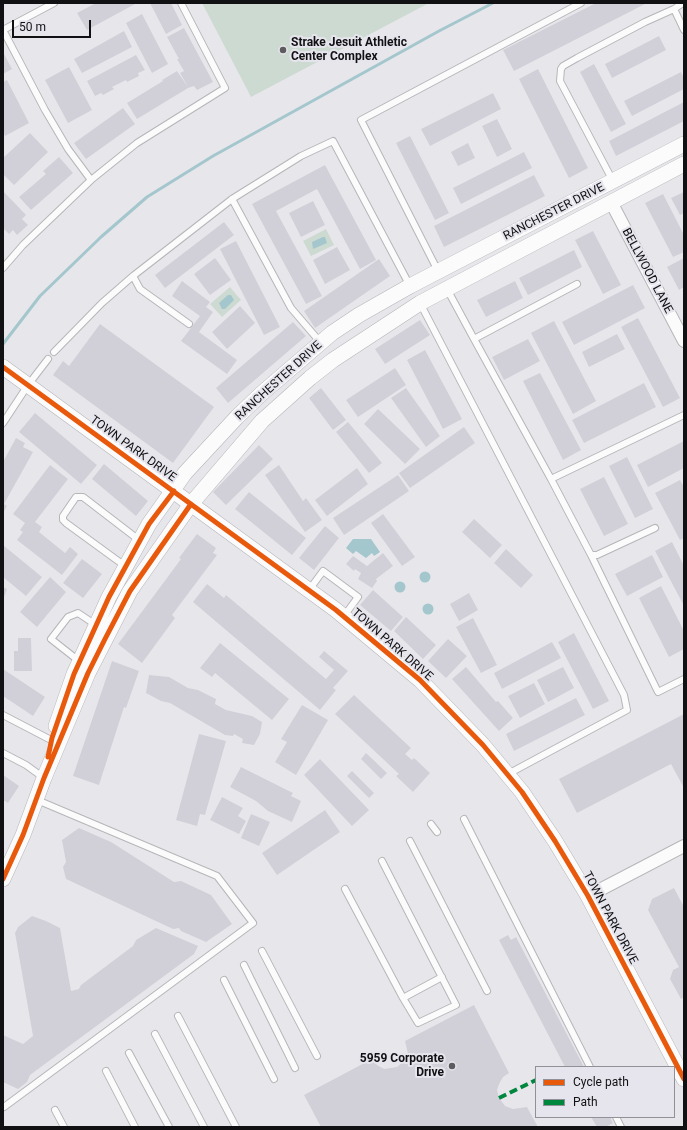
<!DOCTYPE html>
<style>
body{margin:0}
#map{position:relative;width:687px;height:1130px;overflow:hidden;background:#e7e7eb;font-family:Roboto,sans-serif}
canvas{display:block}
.frame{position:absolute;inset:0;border:4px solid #111113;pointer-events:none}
.legend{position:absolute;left:535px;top:1066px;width:140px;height:52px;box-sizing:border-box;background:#e6e5ed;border:1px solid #919096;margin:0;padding:5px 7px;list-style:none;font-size:12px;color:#111113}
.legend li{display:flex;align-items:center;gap:8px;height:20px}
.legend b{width:20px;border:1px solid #919096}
.scale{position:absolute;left:12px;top:20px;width:79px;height:18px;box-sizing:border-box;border:2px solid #111113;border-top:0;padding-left:5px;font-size:12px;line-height:14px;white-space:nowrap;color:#111113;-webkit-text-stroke:3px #e6e5ed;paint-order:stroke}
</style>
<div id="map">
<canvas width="687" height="1130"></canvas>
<div class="frame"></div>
<ul class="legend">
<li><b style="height:5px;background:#e8590c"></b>Cycle path</li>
<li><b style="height:5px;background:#00873e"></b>Path</li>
</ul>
<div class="scale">50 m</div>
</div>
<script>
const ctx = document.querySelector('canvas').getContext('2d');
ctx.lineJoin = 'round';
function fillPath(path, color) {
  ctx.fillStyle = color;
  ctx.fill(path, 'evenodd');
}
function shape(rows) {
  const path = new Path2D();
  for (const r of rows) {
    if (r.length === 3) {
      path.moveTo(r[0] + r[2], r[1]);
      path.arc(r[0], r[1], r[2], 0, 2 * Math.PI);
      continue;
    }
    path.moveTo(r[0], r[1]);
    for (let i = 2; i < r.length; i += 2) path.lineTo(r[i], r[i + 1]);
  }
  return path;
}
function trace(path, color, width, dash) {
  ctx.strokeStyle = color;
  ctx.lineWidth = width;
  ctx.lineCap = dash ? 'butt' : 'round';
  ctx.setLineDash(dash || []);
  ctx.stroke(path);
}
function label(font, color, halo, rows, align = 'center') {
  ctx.font = font + ' Roboto,sans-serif';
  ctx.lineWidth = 4;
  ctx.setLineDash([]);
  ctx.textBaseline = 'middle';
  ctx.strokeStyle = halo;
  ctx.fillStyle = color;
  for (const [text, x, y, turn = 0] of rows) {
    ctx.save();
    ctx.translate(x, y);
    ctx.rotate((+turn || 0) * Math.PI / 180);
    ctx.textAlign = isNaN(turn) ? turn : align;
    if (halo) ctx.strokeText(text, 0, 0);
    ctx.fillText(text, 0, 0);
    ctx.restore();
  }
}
fillPath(shape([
 [202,3,429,3,251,97],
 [326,229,334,245,311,256,303,241],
 [230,287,241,300,222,317,210,304]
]), '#cddad2');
fillPath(shape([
 [323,237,325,237,327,243,313,249,312,242],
 [228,295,231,295,234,300,225,309,222,309,219,303],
 [353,539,371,539,380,552,374,556,372,553,366,558,356,551,353,554,346,548],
 [425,577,5.5],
 [400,587,5.5],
 [428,609,5.5]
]), '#a4c6cd');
trace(shape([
 [3,344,40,296,101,237,147,197,213,156,439,31,493,3]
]), '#a4c6cd', 3);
fillPath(shape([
 [96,3,137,3,87,30,77,13],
 [150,3,171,3,182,25,166,34],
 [596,3,647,3,514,71,503,50],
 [142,14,168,64,152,73,126,23],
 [184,28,213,82,197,90,194,86,188,88,137,119,127,103,163,81,162,80,177,71,188,87,180,73,184,71,177,59,179,59,167,37],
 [124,31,132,47,82,73,74,59],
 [659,36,666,50,612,78,605,64],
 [3,52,12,69,3,74],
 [136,55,145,70,138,73,139,76,127,82,126,80,112,87,114,89,103,95,101,93,95,96,87,81],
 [594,64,626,124,611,132,580,72],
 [69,67,92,110,68,123,45,80],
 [538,69,588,168,569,178,519,79],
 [681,72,684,78,684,89,632,116,624,101],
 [7,80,29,123,5,136,3,131,3,82],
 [493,93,501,109,430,146,421,129],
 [684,102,684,121,616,156,609,141],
 [123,108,135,124,86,159,74,143],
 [497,119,512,149,497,157,482,126],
 [30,133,48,152,14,185,3,174,3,158],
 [410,136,449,213,435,220,396,143],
 [468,143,475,158,458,166,451,152],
 [524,152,532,168,461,204,453,188],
 [59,157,73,173,31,210,19,197,46,174,43,171],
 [325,165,376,260,360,269,317,189,276,211,322,296,306,304,252,204],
 [534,175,545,196,444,247,434,226],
 [3,191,26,215,22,219,28,225,17,235,13,230,9,234,3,228],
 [684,192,684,213,680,215,671,198],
 [663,194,684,235,684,252,673,257,645,203],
 [313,201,325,225,301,237,289,213],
 [224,222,234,235,165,288,155,275],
 [593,231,621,285,603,294,575,240],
 [236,241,280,327,264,335,220,249],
 [337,247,350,270,325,284,313,260],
 [574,250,582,267,528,295,519,278],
 [215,258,231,280,210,295,194,274],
 [684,258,684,287,679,290,667,267],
 [379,259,390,276,315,328,304,311],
 [182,281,210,302,206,307,213,312,199,332,237,360,227,374,181,341,200,316,172,296],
 [515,281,523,298,486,317,477,300],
 [633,285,645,308,574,345,562,322],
 [240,306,255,323,227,349,212,332],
 [638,318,680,398,663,407,621,327],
 [420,320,430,335,385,364,375,349],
 [554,321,596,401,573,414,531,333],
 [293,322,306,336,228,403,216,388],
 [100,324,214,407,173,463,53,375,63,361,69,366],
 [617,334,625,349,589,367,582,352],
 [528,339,540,361,504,380,492,357],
 [425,350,462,419,443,429,407,360],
 [395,368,406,385,358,417,346,400],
 [540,373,581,450,563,460,523,381],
 [644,383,656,407,584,443,572,420],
 [321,388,346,420,333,430,309,398],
 [406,388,440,436,426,447,391,398],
 [378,409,420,449,405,464,364,424],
 [35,413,97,465,81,484,19,432],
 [348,422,382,463,369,473,336,432],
 [464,427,475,443,410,488,399,473],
 [16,438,25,443,23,447,33,452,4,504,7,506,3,513,3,462],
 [684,441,684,468,648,487,637,465],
 [259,445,273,459,226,505,213,492],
 [627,457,653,509,635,518,609,466],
 [104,464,148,501,136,516,92,479],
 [50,465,68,479,35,522,42,527,39,532,65,553,70,547,78,554,62,575,17,540,23,532,20,530,25,523,13,514],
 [279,465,303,501,306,498,322,520,305,532,265,475],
 [357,468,368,484,327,516,315,500],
 [398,475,409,491,344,535,333,518],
 [604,477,628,524,604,536,580,489],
 [680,480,684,487,684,538,680,540,655,493],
 [249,492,306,538,292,555,235,509],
 [383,514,415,557,402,566,371,523],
 [474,519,502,545,490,558,462,532],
 [325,526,339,538,314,570,299,558],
 [197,534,216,548,213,553,217,555,172,615,175,618,142,663,118,644,181,559,179,558],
 [672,542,684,566,684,606,655,551],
 [3,545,42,577,26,596,3,577],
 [506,549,533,575,521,588,494,563],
 [383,553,393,566,376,579,377,581,372,588,358,579,361,573,355,569,354,571,346,564,353,556,367,566],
 [652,555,663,577,627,596,615,574],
 [82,559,102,574,83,598,63,583],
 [50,577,66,592,37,627,20,612],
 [207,584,224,598,226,595,326,679,334,670,319,657,324,651,348,671,333,688,336,690,320,710,193,602],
 [661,586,684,631,684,649,669,657,639,598],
 [3,587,7,589,3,600],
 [373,590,403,617,391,631,360,605],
 [469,593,478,610,459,621,450,604],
 [406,617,436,645,423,659,394,631],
 [473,618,497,665,481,673,456,627],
 [574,633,609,701,593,709,558,642],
 [18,638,31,638,32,671,14,671,14,651,18,651],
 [448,639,467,656,446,678,428,661],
 [552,642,561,658,502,689,494,673],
 [220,643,289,699,272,720,215,673,212,677,200,668],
 [112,661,139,671,126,708,124,707,99,785,73,776],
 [466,667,496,702,498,701,513,718,499,731,452,679],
 [563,667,574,688,548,702,537,680],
 [3,669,45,697,33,716,3,696],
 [149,675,169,677,188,688,198,690,216,699,215,704,226,710,252,716,262,722,260,734,254,745,242,743,243,739,234,734,233,736,225,735,170,703,161,701,146,693],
 [534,683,545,704,520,718,508,696],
 [354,695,411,748,405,754,412,760,414,758,430,773,413,792,396,776,399,774,335,714],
 [576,698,585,715,514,751,506,734],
 [302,705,328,720,296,775,275,762,287,742,281,739],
 [684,714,684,788,671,764,577,813,559,779],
 [199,734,226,741,205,815,200,814,197,826,176,820],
 [366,753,387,773,381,779,361,759],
 [320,759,369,810,352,826,304,775],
 [241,767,293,793,291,796,301,801,292,822,268,811,256,801,230,787],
 [352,771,374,793,369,798,347,776],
 [3,775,19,786,8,803,3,800],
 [222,797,243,808,238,816,246,821,239,834,210,820],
 [325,810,340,832,277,875,262,853],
 [251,814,270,822,259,846,241,838],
 [79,828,111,842,174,882,181,881,211,895,232,924,206,942,181,931,179,928,173,929,66,879,63,867,66,862,62,840],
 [674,888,684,907,684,997,681,999,670,979,673,970,679,967,648,910,652,899],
 [32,916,46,921,60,928,71,991,79,989,81,985,133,946,136,940,156,928,198,946,194,954,30,1075,27,1082,18,1089,3,1082,3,1035,23,1044,33,1036,15,933,18,927],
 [508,935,511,940,516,937,584,1067,565,1067,499,940],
 [474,1005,509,1073,503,1077,499,1084,497,1090,499,1098,505,1106,513,1109,527,1107,538,1127,321,1127,304,1095,372,1059,377,1065,384,1069,397,1067,403,1062,408,1054,405,1041],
 [591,1117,610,1117,613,1123,606,1127,597,1127]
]), '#d1d0d9');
const service = shape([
 [674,9,683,3],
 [3,30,45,110,68,149,91,180],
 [3,30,54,3],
 [613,181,560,81,561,69,563,66,577,58,645,22,674,9,684,30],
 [232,199,291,308,321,343],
 [3,268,23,245,91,180,137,143,225,88,181,3],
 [438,271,361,120,581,3],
 [133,276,140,289,189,324],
 [447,289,474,339,577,284],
 [420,303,624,695,627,710,508,774],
 [474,339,551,479,684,415],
 [54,352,102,303,133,276,232,199,301,156,333,141,410,286],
 [3,423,28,385,48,359],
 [551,479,591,555,597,555,655,528],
 [591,555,658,692,684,679],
 [125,566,66,523,63,520,63,516,76,497,83,497,139,540],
 [309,590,323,571,358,597,344,616],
 [79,661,51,639,68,617,78,613,96,625],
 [3,715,51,740],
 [3,753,26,765,44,778],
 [464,819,590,1067],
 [431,824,437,832],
 [410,841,487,991],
 [345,889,403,998,418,1023,456,1005,382,861],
 [262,951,317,1056],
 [244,965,295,1068],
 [224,980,274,1079],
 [403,998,442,977],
 [178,1016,236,1127],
 [155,1034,204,1127],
 [129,1053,169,1127],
 [106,1071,135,1127],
 [3,1106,4,1107,253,923,217,876,37,800],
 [55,1110,64,1127],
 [616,1117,621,1127]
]);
const minor = shape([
 [611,202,684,341],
 [588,896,684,846]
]);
const tertiary = shape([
 [3,367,336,610,420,680,483,745,522,792,555,841,588,896,684,1079],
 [56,726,74,674,109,597,149,524,185,473,237,417,261,394,332,333,359,315,410,286,684,144],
 [3,879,23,835,44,778,88,673,130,591,191,504,262,421,310,378,333,360,420,303,684,164]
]);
trace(service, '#b6b5b8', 8);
trace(minor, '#b6b5b8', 14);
trace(tertiary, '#b6b5b8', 16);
trace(service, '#fbfbfc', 6);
trace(minor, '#fbfbfc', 12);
trace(tertiary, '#fbfbfc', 15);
trace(shape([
 [499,1098,536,1080]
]), '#00873e', 4, [8, 4]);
trace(shape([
 [3,367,336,610,420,680,483,745,522,792,555,841,588,896,684,1079],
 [48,757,52,738,74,674,109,597,149,524,174,491],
 [3,879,23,835,44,778,88,673,105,639,130,591,191,504]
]), '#e8590c', 5);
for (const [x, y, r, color] of [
 [283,50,4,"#5c5c5f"],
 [452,1066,4,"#5c5c5f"]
]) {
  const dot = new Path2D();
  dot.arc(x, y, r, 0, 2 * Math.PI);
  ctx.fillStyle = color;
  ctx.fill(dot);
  trace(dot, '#e6e5ed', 1.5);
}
label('bold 12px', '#111113', '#e6e5ed', [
 ["Strake Jesuit Athletic",291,43],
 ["Center Complex",291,57],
 ["5959 Corporate",444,1059,"right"],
 ["Drive",444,1073,"right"]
], 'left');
label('12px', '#111113', '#e6e5ed', [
 ["RANCHESTER DRIVE",554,212,-27],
 ["BELLWOOD LANE",647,271,62],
 ["RANCHESTER DRIVE",279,381,-42],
 ["TOWN PARK DRIVE",133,449,36],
 ["TOWN PARK DRIVE",392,645,41],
 ["TOWN PARK DRIVE",610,918,62]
]);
</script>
